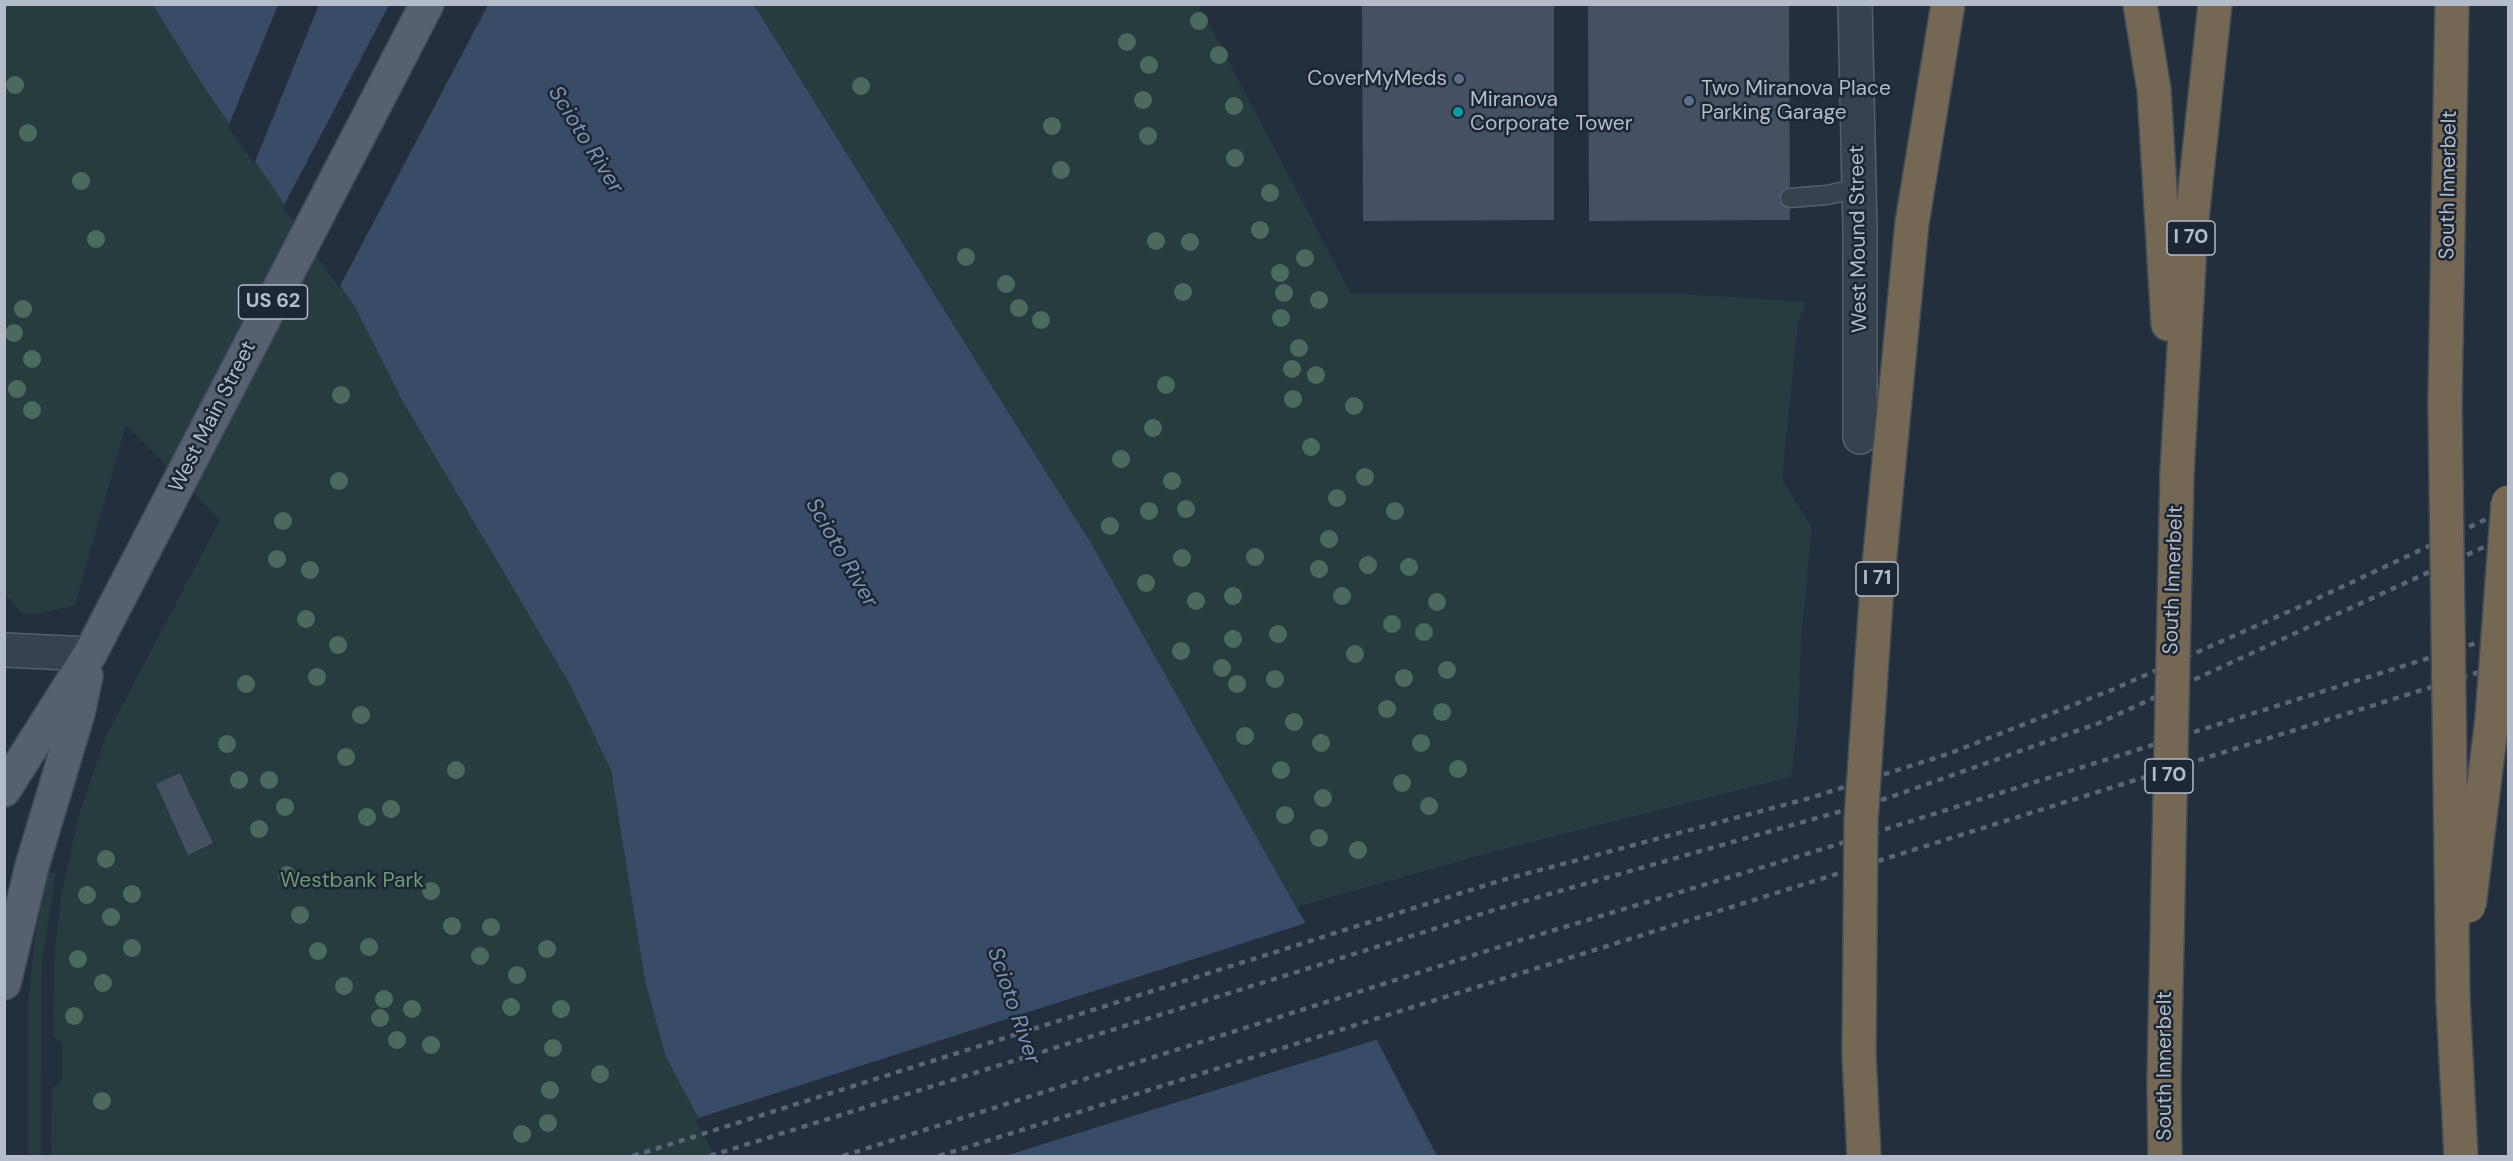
<!DOCTYPE html>
<style>
body{margin:0}
#map{position:relative;width:2513px;height:1161px;overflow:hidden;background:#242f3e;font-family:"DM Sans",sans-serif}
canvas{display:block}
.frame{position:absolute;inset:0;border:6px solid #b4bcc9;pointer-events:none}
</style>
<div id="map">
<canvas width="2513" height="1161"></canvas>
<div class="frame"></div>
</div>
<script>
const ctx = document.querySelector('canvas').getContext('2d');
ctx.lineJoin = 'round';
function fillPath(path, color) {
  ctx.fillStyle = color;
  ctx.fill(path, 'evenodd');
}
function shape(rows) {
  const path = new Path2D();
  for (const r of rows) {
    path.moveTo(r[0], r[1]);
    for (let i = 2; i < r.length; i += 2) path.lineTo(r[i], r[i + 1]);
  }
  return path;
}
function trace(path, color, width, dash) {
  ctx.strokeStyle = color;
  ctx.lineWidth = width;
  ctx.lineCap = dash ? 'butt' : 'round';
  ctx.setLineDash(dash || []);
  ctx.stroke(path);
}
function label(font, color, halo, rows, align = 'center') {
  ctx.font = font + ' "DM Sans",sans-serif';
  ctx.lineWidth = 5;
  ctx.setLineDash([]);
  ctx.textBaseline = 'middle';
  ctx.strokeStyle = halo;
  ctx.fillStyle = color;
  for (const [text, x, y, turn = 0] of rows) {
    ctx.save();
    ctx.translate(x, y);
    ctx.rotate((+turn || 0) * Math.PI / 180);
    ctx.textAlign = isNaN(turn) ? turn : align;
    if (halo) ctx.strokeText(text, 0, 0);
    ctx.fillText(text, 0, 0);
    ctx.restore();
  }
}
fillPath(shape([
 [4,5,153,5,204,87,355,307,403,402,569,683,611,770,645,981,719,1156,51,1156,52,1090,62,1079,62,1044,53,1036,54,964,61,896,79,815,106,736,220,520,126,425,75,605,44,613,21,613,5,593],
 [754,5,1199,5,1351,294,1683,294,1806,302,1798,323,1782,479,1812,528,1802,631,1797,732,1791,777,1496,851,1296,907,1091,543,996,393],
 [48,873,56,873,42,959,41,1156,28,1156,28,1004,36,931]
]), '#263c3f');
fillPath(shape([
 [153,5,754,5,996,393,1091,543,1296,907,1370,1027,1437,1156,719,1156,666,1057,645,981,611,770,569,683,403,402,355,307,204,87]
]), '#394c67');
fillPath(shape([
 [278,5,319,5,254,164,228,127],
 [389,5,488,5,339,288,283,207],
 [1309,922,1379,1039,1005,1156,715,1156,695,1119]
]), '#242f3e');
fillPath(shape([
 [1362,4,1554,4,1554,220,1363,221],
 [1588,4,1789,4,1790,220,1589,221],
 [180,773,213,843,188,855,156,784]
]), '#455162');
const service = shape([
 [1790,198,1827,195,1859,188]
]);
const minor = shape([
 [1855,4,1860,231,1860,437]
]);
const tertiary = shape([
 [4,650,90,654]
]);
const primary = shape([
 [4,790,90,654,427,4],
 [4,983,32,866,78,713,86,676]
]);
const motorway = shape([
 [2140,4,2154,90,2168,324],
 [2445,402,2452,4],
 [2177,472,2191,228,2215,4],
 [2453,1000,2461,1156],
 [2164,1080,2165,1156]
]);
trace(service, '#565f6c', 21);
trace(minor, '#565f6c', 36);
trace(tertiary, '#565f6c', 36);
trace(primary, '#414a57', 36);
trace(motorway, '#434c59', 36);
trace(service, '#38414e', 18);
trace(minor, '#38414e', 33);
trace(tertiary, '#38414e', 33);
trace(primary, '#56606e', 33);
trace(motorway, '#746855', 33);
trace(shape([
 [633,1156,1499,881,1810,798,1948,754,2114,689,2299,607,2508,509],
 [710,1156,1507,906,1891,797,2099,723,2508,536],
 [843,1156,1518,941,1813,852,2508,633],
 [939,1156,2508,663]
]), '#5a6575', 4.5, [6, 6]);
const motorwayBridge = shape([
 [2445,402,2453,1000],
 [2469,906,2492,719,2508,502],
 [2164,1080,2177,472],
 [1864,1156,1859,1055,1861,820,1877,586,1912,223,1948,4]
]);
trace(motorwayBridge, '#434c59', 36, []);
trace(motorwayBridge, '#746855', 33);
ctx.fillStyle = '#4b6a5d';
for (const [x, y] of [
 [1199,21],
 [1127,42],
 [1219,55],
 [1149,65],
 [15,85],
 [861,86],
 [1143,100],
 [1234,106],
 [1052,126],
 [28,133],
 [1148,136],
 [1235,158],
 [1061,170],
 [81,181],
 [1270,193],
 [1260,230],
 [96,239],
 [1156,241],
 [1190,242],
 [966,257],
 [1305,258],
 [1280,273],
 [1006,284],
 [1183,292],
 [1284,293],
 [1319,300],
 [1019,308],
 [23,309],
 [1281,318],
 [1041,320],
 [14,333],
 [1299,348],
 [32,359],
 [1292,369],
 [1316,375],
 [1166,385],
 [17,389],
 [341,395],
 [1293,399],
 [1354,406],
 [32,410],
 [1153,428],
 [1311,447],
 [1121,459],
 [1365,477],
 [339,481],
 [1172,481],
 [1337,498],
 [1186,509],
 [1149,511],
 [1395,511],
 [283,521],
 [1110,526],
 [1329,539],
 [1255,557],
 [1182,558],
 [277,559],
 [1368,565],
 [1409,567],
 [1319,569],
 [310,570],
 [1146,583],
 [1233,596],
 [1342,596],
 [1196,601],
 [1437,602],
 [306,619],
 [1392,624],
 [1424,632],
 [1278,634],
 [1233,639],
 [338,645],
 [1181,651],
 [1355,654],
 [1222,668],
 [1447,670],
 [317,677],
 [1404,678],
 [1275,679],
 [246,684],
 [1237,684],
 [1387,709],
 [1442,712],
 [361,715],
 [1294,722],
 [1245,736],
 [1321,743],
 [1421,743],
 [227,744],
 [346,757],
 [1458,769],
 [456,770],
 [1281,770],
 [239,780],
 [269,780],
 [1402,783],
 [1323,798],
 [1429,806],
 [285,807],
 [391,809],
 [1285,815],
 [367,817],
 [259,829],
 [1319,838],
 [1358,850],
 [106,859],
 [287,875],
 [431,891],
 [132,894],
 [87,895],
 [300,915],
 [111,917],
 [452,926],
 [491,927],
 [369,947],
 [132,948],
 [547,949],
 [318,951],
 [480,956],
 [78,959],
 [517,975],
 [103,983],
 [344,986],
 [384,999],
 [511,1007],
 [412,1009],
 [561,1009],
 [74,1016],
 [380,1018],
 [397,1040],
 [431,1045],
 [553,1048],
 [600,1074],
 [550,1090],
 [102,1101],
 [548,1123],
 [522,1134]
]) {
  ctx.beginPath();
  ctx.arc(x, y, 9, 0, 2 * Math.PI);
  ctx.fill();
}
for (const [x, y, r, color] of [
 [1459,79,6,"#5c6f8a"],
 [1689,101,6,"#5c6f8a"],
 [1458,112,6,"#0f9aa8"]
]) {
  const dot = new Path2D();
  dot.arc(x, y, r, 0, 2 * Math.PI);
  ctx.fillStyle = color;
  ctx.fill(dot);
  trace(dot, '#1d2633', 2);
}
for (const [x, y, w] of [
 [2191,238,48],
 [273,302,69],
 [1877,579,42],
 [2169,776,48]
]) {
  const box = new Path2D();
  box.roundRect(x - w / 2, y - 17, w, 34, 4.5);
  ctx.fillStyle = '#1d2633';
  ctx.fill(box);
  trace(box, '#b4bcc9', 1.5);
}
label('bold 20px', '#b4bcc9', null, [
 ["I 70",2191,238],
 ["US 62",273,302],
 ["I 71",1877,579],
 ["I 70",2169,776]
]);
label('21px', '#b4bcc9', '#1d2633', [
 ["CoverMyMeds",1447,79,"right"],
 ["Two Miranova Place",1701,89],
 ["Parking Garage",1701,113],
 ["Miranova",1470,100],
 ["Corporate Tower",1470,124]
], 'left');
label('21px', '#b4bcc9', '#1d2633', [
 ["South Innerbelt",2449,185,-89],
 ["West Mound Street",1859,239,-91],
 ["West Main Street",213,417,-63],
 ["South Innerbelt",2174,580,-88],
 ["South Innerbelt",2165,1066,-90]
]);
label('21px', '#6b9a76', '#1d2633', [
 ["Westbank Park",352,881]
]);
label('italic 22px', '#7c92b1', '#1d2633', [
 ["Scioto River",585,140,58],
 ["Scioto River",841,553,60],
 ["Scioto River",1013,1006,71]
]);
</script>
